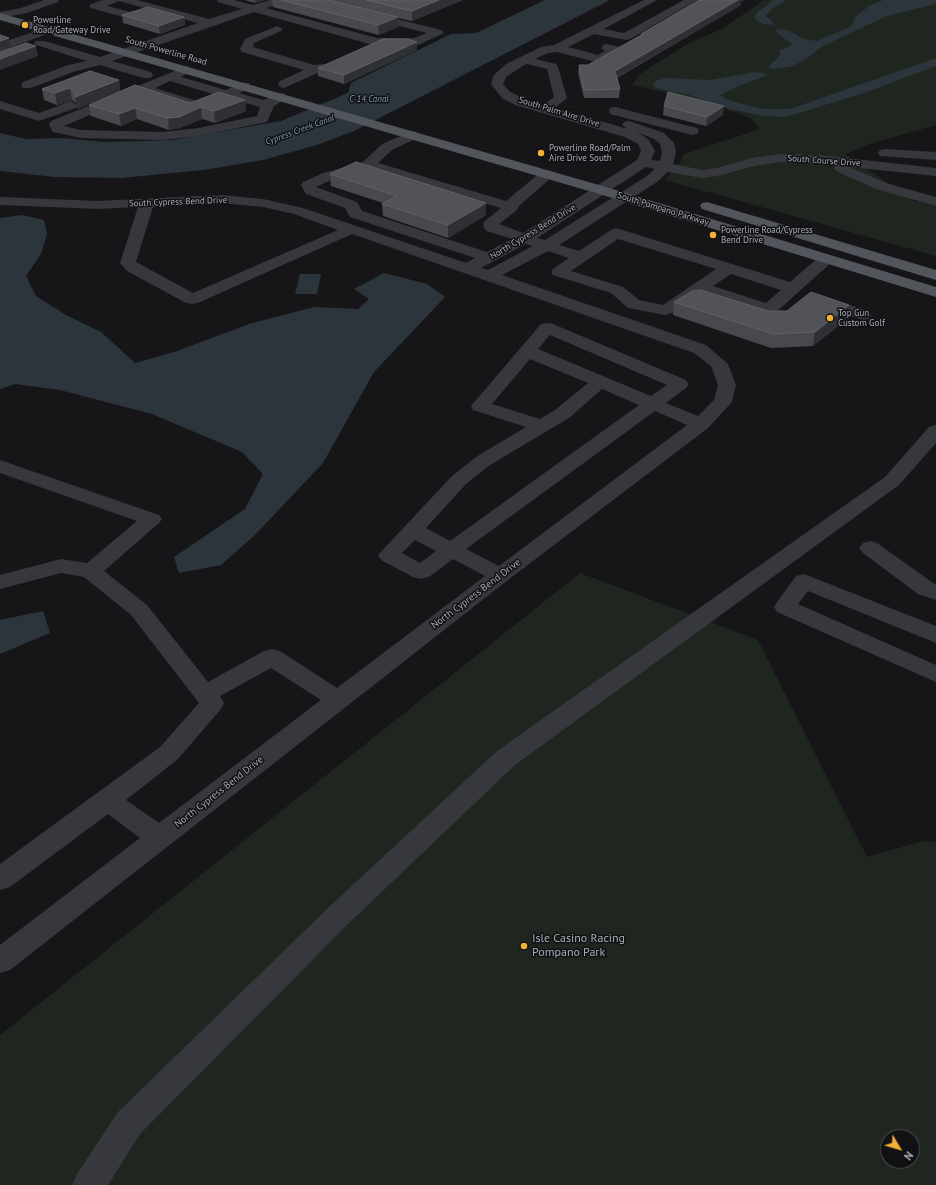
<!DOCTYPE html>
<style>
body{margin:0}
#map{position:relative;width:936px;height:1185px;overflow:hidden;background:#161618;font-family:"PT Sans",sans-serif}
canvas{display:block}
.north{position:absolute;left:880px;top:1129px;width:40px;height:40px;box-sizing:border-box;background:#111113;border:1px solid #4d4f55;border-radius:50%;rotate:128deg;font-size:11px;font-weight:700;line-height:16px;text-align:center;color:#a8adb8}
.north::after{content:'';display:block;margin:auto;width:14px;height:18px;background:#f2b134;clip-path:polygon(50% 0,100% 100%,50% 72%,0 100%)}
</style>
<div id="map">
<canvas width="936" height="1185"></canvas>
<div class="north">N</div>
</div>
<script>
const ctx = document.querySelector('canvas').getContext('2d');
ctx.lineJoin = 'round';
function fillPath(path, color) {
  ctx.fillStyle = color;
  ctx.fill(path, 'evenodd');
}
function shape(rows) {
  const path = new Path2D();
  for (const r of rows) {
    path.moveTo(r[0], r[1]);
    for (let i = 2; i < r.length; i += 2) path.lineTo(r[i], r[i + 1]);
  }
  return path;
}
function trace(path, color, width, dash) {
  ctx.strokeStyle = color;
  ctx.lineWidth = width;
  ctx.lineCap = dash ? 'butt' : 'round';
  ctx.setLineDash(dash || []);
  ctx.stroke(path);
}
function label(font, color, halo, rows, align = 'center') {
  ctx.font = font + ' "PT Sans",sans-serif';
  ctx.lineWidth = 3;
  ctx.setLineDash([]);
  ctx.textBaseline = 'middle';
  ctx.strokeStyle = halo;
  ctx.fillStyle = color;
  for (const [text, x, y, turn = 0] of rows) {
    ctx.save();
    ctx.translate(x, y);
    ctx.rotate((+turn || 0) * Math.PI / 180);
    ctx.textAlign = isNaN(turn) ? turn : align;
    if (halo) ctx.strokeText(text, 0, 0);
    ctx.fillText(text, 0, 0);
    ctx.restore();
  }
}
fillPath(shape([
 [764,0,936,0,936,125,872,143,845,154,915,201,936,204,936,256,665,180,680,163,684,154,760,129,750,118,701,100,632,85,640,74,687,44,722,29],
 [580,573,758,640,867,857,923,841,936,842,936,1185,0,1185,0,1035],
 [888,1137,912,1137,912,1161,888,1161]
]), '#1e261f');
fillPath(shape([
 [545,0,610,0,354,131,317,145,263,160,204,170,121,178,55,177,0,171,0,133,26,139,63,138,105,142,173,140,281,121,348,93,351,83,451,34,476,33],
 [774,0,785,0,783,3,772,8,771,11,767,13,766,16,773,22,772,25,763,24,756,20,755,17,757,12],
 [883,0,936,0,936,4,887,16,823,46,804,60,793,66,774,69,768,67,778,58,780,54,779,51,793,45,777,33,776,30,782,29,790,31,803,39,817,41,852,26,855,17,869,6],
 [936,58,936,66,864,93,786,117,764,116,730,109,689,95,656,88,653,85,656,81,665,78,710,80,755,72,763,73,767,74,766,76,741,85,720,95,728,100,762,109,790,109],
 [22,215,44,220,47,234,41,254,26,276,36,296,66,315,101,332,135,363,174,352,249,324,314,307,358,309,369,299,354,289,384,273,427,284,445,297,374,372,323,463,254,536,221,565,179,573,174,557,245,509,263,474,242,452,152,414,60,390,15,384,0,389,0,218],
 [300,274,321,274,317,294,295,294],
 [43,611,50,633,0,654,0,620]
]), '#2c353c');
fillPath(shape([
 [44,0,59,0,58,2,27,13,0,18,0,12,21,8,44,0],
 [103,0,137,0,209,19,242,9,218,2,217,0,234,0,253,5,270,0,286,0,285,2,266,8,377,38,414,38,427,33,364,17,362,15,364,13,368,12,438,29,444,32,442,34,416,46,377,46,254,12,112,61,151,72,153,75,151,78,143,78,100,65,76,71,31,88,23,88,21,85,23,82,68,65,87,61,36,45,34,43,36,41,44,41,100,57,198,23,119,1,107,6,130,12,143,9,149,12,147,14,130,19,91,8,89,6,91,4,103,0],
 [644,0,657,0,604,29,624,33,684,0,697,0,630,39,626,40,594,34,568,47,598,55,605,51,601,48,603,45,607,44,620,47,622,50,620,53,604,62,600,63,557,52,548,53,535,59,556,64,558,67,567,98,555,108,628,129,622,125,624,122,629,121,664,133,674,143,676,152,673,164,702,170,717,168,752,158,780,154,819,155,936,168,936,176,849,167,886,183,936,197,936,206,876,189,836,171,834,168,836,165,780,162,754,166,718,176,702,178,668,172,657,182,559,245,579,251,611,230,616,228,790,282,820,256,832,256,834,259,832,262,775,313,769,314,703,293,678,311,665,315,628,308,611,293,553,275,551,272,553,269,569,258,548,251,502,275,706,345,728,364,736,385,732,402,708,428,508,580,10,970,0,973,0,945,140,838,108,814,10,887,0,890,0,864,160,747,199,703,131,615,84,577,61,573,0,589,0,575,61,559,87,563,137,521,0,473,0,460,159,515,162,519,159,523,104,571,147,605,208,682,264,651,272,649,280,651,337,688,485,576,453,559,429,577,421,579,413,577,381,560,378,555,452,476,476,457,526,427,473,410,471,406,541,324,547,323,553,324,686,380,689,384,686,388,666,403,698,416,714,400,718,385,711,366,694,353,352,234,198,303,192,304,186,303,127,271,120,263,138,207,98,209,0,205,0,197,98,201,221,195,263,199,303,208,466,263,475,258,350,217,345,208,306,194,301,185,303,182,323,173,363,162,382,144,412,131,417,132,419,135,417,138,392,150,378,163,506,201,542,171,552,171,554,174,552,177,519,206,517,210,499,224,523,233,637,160,641,151,638,144,625,137,515,105,502,98,491,84,494,75,506,64,541,47,554,45,644,0],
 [526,64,547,69,554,97,543,105,525,99,510,92,503,84,506,77,526,64],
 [637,132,654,139,660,144,662,152,660,161,651,160,655,151,648,139,637,132],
 [646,167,655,169,647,176,545,240,537,238,646,167],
 [368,169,501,208,486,220,483,223,484,228,487,231,512,239,487,252,362,211,357,202,316,187,333,179,368,169],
 [221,203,263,207,294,214,338,230,193,293,136,262,153,207,221,203],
 [618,239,716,269,663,305,639,300,623,287,571,271,618,239],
 [526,244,533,246,488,270,481,268,526,244],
 [731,274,781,290,766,303,713,286,731,274],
 [550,335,667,385,651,396,538,349,550,335],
 [530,359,588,383,555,410,540,419,492,404,530,359],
 [602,389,639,405,450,541,426,528,466,484,490,465,569,418,602,389],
 [655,411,687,425,499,566,466,549,655,411],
 [415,540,436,551,420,563,402,553,415,540],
 [271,668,321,700,159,823,126,800,178,759,221,709,224,703,220,696,271,668],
 [277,26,283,29,281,31,254,43,253,47,314,65,324,64,326,67,324,70,284,88,280,87,278,84,280,81,304,70,242,52,240,49,245,39,277,26],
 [49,27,55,30,53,32,0,51,0,43,49,27],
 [187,66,193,70,181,77,226,90,241,83,249,83,251,86,249,89,239,93,263,100,283,93,289,97,274,106,267,122,198,136,163,140,81,138,53,132,51,129,49,124,51,121,187,66],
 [170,81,216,95,200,102,155,88,170,81],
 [144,92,201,110,228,98,260,107,257,116,198,128,163,132,81,130,64,126,144,92],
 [0,101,39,113,71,101,77,105,76,108,39,121,0,109,0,101],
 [615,107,697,128,699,131,697,134,692,135,610,114,609,111,610,108,615,107],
 [885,149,936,152,936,160,880,156,878,153,880,150,885,149],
 [821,296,869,311,871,315,869,319,863,320,815,305,813,301,815,297,821,296],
 [936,425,936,443,899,485,515,765,348,924,140,1134,108,1185,72,1185,77,1174,118,1112,328,908,497,751,885,477,929,427,936,425],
 [870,541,877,543,936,585,936,600,918,594,863,553,859,548,863,543,870,541],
 [804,574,936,626,936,643,808,591,798,604,936,665,936,682,777,612,774,607,777,602,796,576,804,574]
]), '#37383d');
fillPath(shape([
 [0,13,606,187,936,287,936,297,596,193,0,20,0,13],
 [707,202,936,270,936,280,702,209,700,206,702,203,707,202]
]), '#53555c');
fillPath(shape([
 [245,0,265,0,255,3],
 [272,0,463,0,412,21,398,18,398,27,379,35,273,7],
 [741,2,741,5,617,78,620,89,619,98,584,98,578,73,579,65,588,65,641,35,641,34],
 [122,15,184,17,185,25,160,34,123,23],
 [417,42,417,50,344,84,318,76,318,68],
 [119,80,120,91,77,109,76,103,72,100,57,105,44,100,42,89],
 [245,100,246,111,215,123,202,119,180,128,169,130,137,119,121,126,91,116,89,105,190,103],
 [664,106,723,115,706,126,663,115],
 [330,174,486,215,448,238,383,216,382,204,383,203,331,186],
 [674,302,768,311,847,319,813,346,771,348,673,315]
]), '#47494d');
fillPath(shape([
 [255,0,265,0,255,3],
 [439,0,463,0,412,21,412,11],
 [738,0,746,0,741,2,741,5,614,79,615,71],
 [184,17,185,25,160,34,159,26],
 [398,17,398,27,379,35,378,25],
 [9,38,11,48,0,52,0,41],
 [417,42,417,50,344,84,344,75],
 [36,46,38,56,0,70,0,59],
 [119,80,120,91,77,109,75,97],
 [70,88,72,100,57,105,55,93],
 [245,100,246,111,215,123,214,111],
 [724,106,723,115,706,126,707,117],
 [201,107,202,119,180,128,169,130,168,118],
 [135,108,137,119,121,126,119,114],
 [486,203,486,215,448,238,448,225],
 [849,305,847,319,813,346,815,332]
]), '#2f3033');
const building = shape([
 [281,0,328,0,398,17,378,25,281,0],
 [366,0,439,0,412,11,366,0],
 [699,0,738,0,615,71,620,89,584,90,579,65,588,65,643,34,641,34,699,0],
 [148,7,184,17,159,26,122,15,148,7],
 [0,35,9,38,0,41,0,35],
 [383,39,407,39,417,42,344,75,318,68,383,39],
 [26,43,36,46,0,59,0,52,26,43],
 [90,71,119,80,75,97,76,93,70,88,55,93,42,89,90,71],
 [135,85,190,103,219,92,245,100,214,111,201,107,179,117,168,118,135,108,119,114,89,105,135,85],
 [668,92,724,106,707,117,664,106,668,92],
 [356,162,486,203,448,225,382,204,397,196,330,174,356,162],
 [701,290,768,311,787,311,811,292,849,305,815,332,773,334,674,302,692,291,701,290]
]);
fillPath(building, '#525359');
trace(building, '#5f6168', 1);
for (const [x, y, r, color] of [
 [25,25,4,"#f2b134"],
 [541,153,4,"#f2b134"],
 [713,235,4,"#f2b134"],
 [830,318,4,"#f2b134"],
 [524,946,4,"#f2b134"]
]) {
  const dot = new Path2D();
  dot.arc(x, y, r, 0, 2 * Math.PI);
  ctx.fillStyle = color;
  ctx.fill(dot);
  trace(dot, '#111113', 1.5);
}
label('9px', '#a8adb8', '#111113', [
 ["Powerline",33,20],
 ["Road/Gateway Drive",33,30],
 ["Powerline Road/Palm",549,148],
 ["Aire Drive South",549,158],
 ["Powerline Road/Cypress",721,230],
 ["Bend Drive",721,240],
 ["Top Gun",838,313],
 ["Custom Golf",838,323]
], 'left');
label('9px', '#a8adb8', '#111113', [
 ["South Powerline Road",166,51,16],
 ["South Palm Aire Drive",559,112,17],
 ["South Course Drive",824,161,4],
 ["South Cypress Bend Drive",178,202,-2],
 ["South Pompano Parkway",663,209,17],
 ["North Cypress Bend Drive",533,232,-31]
]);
label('italic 9px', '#7f9bb3', '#111113', [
 ["C-14 Canal",369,99],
 ["Cypress Creek Canal",300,130,-20]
]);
label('10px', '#a8adb8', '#111113', [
 ["North Cypress Bend Drive",476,594,-37],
 ["North Cypress Bend Drive",219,792,-38]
]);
label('12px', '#a8adb8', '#111113', [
 ["Isle Casino Racing",532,939],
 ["Pompano Park",532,953]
], 'left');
</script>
